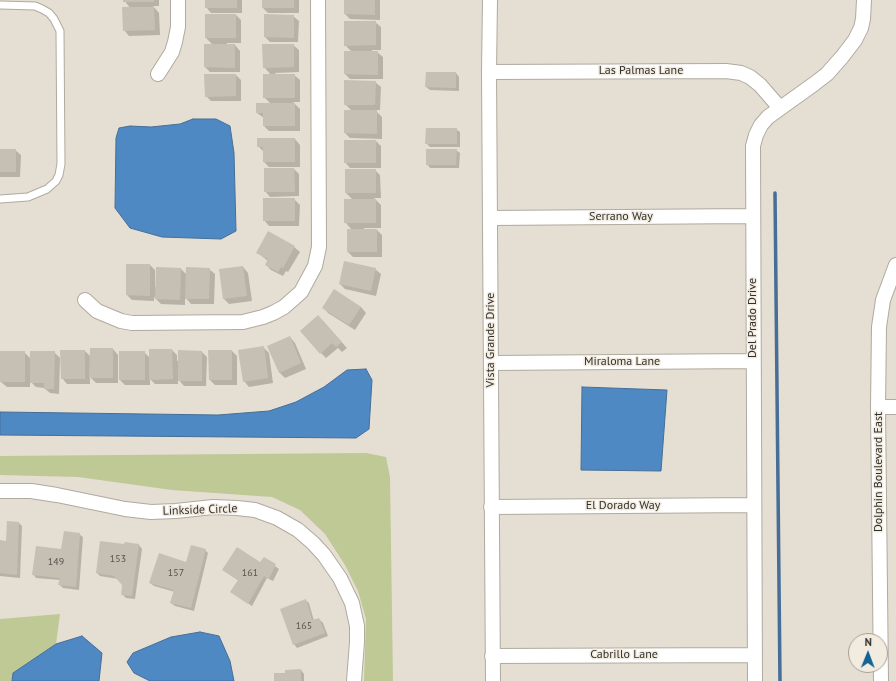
<!DOCTYPE html>
<style>
body{margin:0}
#map{position:relative;width:896px;height:681px;overflow:hidden;background:#e5ded2;font-family:"PT Sans",sans-serif}
canvas{display:block}
.north{position:absolute;left:848px;top:633px;width:40px;height:40px;box-sizing:border-box;background:#f2ebe0;border:1px solid #a5a098;border-radius:50%;rotate:1deg;font-size:11px;font-weight:700;line-height:16px;text-align:center;color:#322f2b}
.north::after{content:'';display:block;margin:auto;width:14px;height:18px;background:#156396;clip-path:polygon(50% 0,100% 100%,50% 72%,0 100%)}
</style>
<div id="map">
<canvas width="896" height="681"></canvas>
<div class="north">N</div>
</div>
<script>
const ctx = document.querySelector('canvas').getContext('2d');
ctx.lineJoin = 'round';
function fillPath(path, color) {
  ctx.fillStyle = color;
  ctx.fill(path, 'evenodd');
}
function shape(rows) {
  const path = new Path2D();
  for (const r of rows) {
    path.moveTo(r[0], r[1]);
    for (let i = 2; i < r.length; i += 2) path.lineTo(r[i], r[i + 1]);
  }
  return path;
}
function trace(path, color, width, dash) {
  ctx.strokeStyle = color;
  ctx.lineWidth = width;
  ctx.lineCap = dash ? 'butt' : 'round';
  ctx.setLineDash(dash || []);
  ctx.stroke(path);
}
function label(font, color, halo, rows, align = 'center') {
  ctx.font = font + ' "PT Sans",sans-serif';
  ctx.lineWidth = 3;
  ctx.setLineDash([]);
  ctx.textBaseline = 'middle';
  ctx.strokeStyle = halo;
  ctx.fillStyle = color;
  for (const [text, x, y, turn = 0] of rows) {
    ctx.save();
    ctx.translate(x, y);
    ctx.rotate((+turn || 0) * Math.PI / 180);
    ctx.textAlign = isNaN(turn) ? turn : align;
    if (halo) ctx.strokeText(text, 0, 0);
    ctx.fillText(text, 0, 0);
    ctx.restore();
  }
}
fillPath(shape([
 [366,453,386,457,390,477,393,681,364,681,366,619,358,591,345,565,325,534,300,510,272,497,172,490,78,477,0,475,0,456],
 [60,614,56,644,13,673,12,681,0,681,0,619]
]), '#bfc995');
const water = shape([
 [193,119,216,119,230,126,234,153,236,231,221,239,162,237,130,228,115,208,116,138,119,128,130,126,151,127,180,124,193,119],
 [366,369,372,380,369,429,356,438,0,435,0,412,218,415,269,411,296,402,324,387,347,370,366,369],
 [582,387,667,390,661,471,581,470,582,387],
 [200,632,219,636,230,661,234,681,150,681,134,673,127,662,133,653,171,637,200,632],
 [82,636,102,653,99,681,12,681,13,673,56,644,82,636]
]);
fillPath(water, '#4e89c4');
trace(water, '#466e96', 1);
fillPath(shape([
 [124,0,159,0,159,6,153,6,159,13,160,35,129,36,124,30,130,8],
 [206,0,242,0,242,13,211,13,206,7],
 [263,0,299,0,299,13,268,13,263,8],
 [345,0,380,0,380,20,350,19,345,14],
 [206,15,236,15,241,20,241,43,227,43,227,45,235,45,240,51,240,72,210,72,205,67,205,45,213,45,206,38],
 [293,16,299,21,298,42,270,42,265,37],
 [375,22,381,27,381,50,372,50,372,52,377,52,383,57,383,79,350,79,345,74,352,52,345,45],
 [293,45,299,50,299,72,275,73,276,75,294,75,300,80,300,102,293,102,300,109,300,131,269,131,264,126,264,118,257,113,271,104,264,97,271,75,264,67],
 [456,73,459,77,459,91,430,90,426,87],
 [236,75,241,80,241,101,211,101,206,96],
 [375,82,381,87,380,110,375,110,382,117,382,139,350,138,345,133,352,111,345,104],
 [456,129,460,132,460,147,430,147,426,143],
 [295,139,300,145,300,167,269,167,264,162,264,152,258,146],
 [376,141,381,146,381,168,350,168,345,162],
 [0,150,15,150,21,155,20,177,0,177],
 [456,150,460,153,459,168,430,168,427,164],
 [265,169,294,169,299,174,299,196,270,197,265,191],
 [375,170,380,175,381,198,374,198,381,205,381,228,364,228,364,230,377,230,382,235,382,257,353,257,348,252,352,230,345,222,353,200,346,193],
 [294,199,300,205,299,226,269,226,264,220],
 [294,247,300,252,288,272,286,271,283,276,271,270,266,265,268,261,258,253],
 [150,265,155,270,155,287,156,287,181,269,187,275,209,269,215,274,214,304,191,304,185,297,185,305,161,304,154,297,154,301,132,300,127,295],
 [243,267,248,273,252,301,229,304,224,299],
 [375,269,381,274,376,296,345,289,340,284],
 [334,290,361,307,366,313,355,330,328,313,323,307],
 [323,321,347,348,342,352,338,348,326,358,321,353],
 [290,337,295,343,306,369,285,378,279,372],
 [263,347,269,353,273,383,249,387,244,381],
 [113,349,118,355,118,383,96,383,90,377,90,384,67,384,62,378,85,351,91,357],
 [150,350,172,350,177,355,177,361,202,352,207,357,206,386,184,386,178,379,178,384,155,384,150,379,150,385,125,385,120,380,120,352,144,352,150,358],
 [209,351,232,351,237,356,237,385,215,385,210,380],
 [24,352,31,359,54,352,60,358,59,394,50,393,44,388,36,387,30,381,30,387,7,387,1,382],
 [8,522,19,523,22,526,20,578,0,576,0,541,7,542],
 [79,534,83,537,79,590,63,588,60,585,60,580,36,578,33,574,62,550],
 [125,543,139,545,142,549,135,599,126,598,122,594,123,585,118,579,100,576,97,573],
 [205,550,208,553,194,611,175,606,171,603,175,592,154,586,150,583,186,564],
 [264,558,279,569,273,581,267,578,252,606,231,592,239,581,227,573,260,564],
 [305,600,309,603,314,621,319,619,323,623,328,636,297,648,294,644],
 [301,670,304,674,304,681,275,681,286,674]
]), '#0003');
trace(shape([
 [775,193,780,681]
]), '#466e96', 3.5);
fillPath(shape([
 [123,0,154,0,154,2,123,2],
 [205,0,237,0,237,8,205,8],
 [262,0,294,0,294,8,262,8],
 [344,0,375,0,375,15,344,14],
 [122,7,154,7,155,30,123,31],
 [205,14,236,14,236,38,205,38],
 [264,14,294,15,294,38,264,37],
 [344,21,376,21,376,45,344,46],
 [204,44,235,44,235,68,204,67],
 [262,44,294,44,294,67,263,68],
 [344,51,378,51,378,75,344,74],
 [426,72,456,72,456,88,425,87],
 [204,74,236,74,236,96,205,97],
 [263,74,295,74,295,98,263,98],
 [344,80,376,81,375,105,344,105],
 [256,103,295,103,295,126,263,126,263,113,256,113],
 [344,110,377,110,377,134,344,133],
 [426,128,457,128,457,144,425,144],
 [257,138,295,138,295,162,263,162,263,147,257,147],
 [344,140,376,140,376,163,344,163],
 [0,149,16,149,16,172,0,172],
 [426,149,457,149,456,165,426,165],
 [264,168,294,168,295,192,264,192],
 [345,169,376,169,376,193,345,193],
 [263,198,295,198,295,221,263,221],
 [344,199,376,199,376,223,344,223],
 [347,229,377,229,377,252,347,252],
 [268,231,295,246,283,268,281,267,278,272,265,265,268,259,256,253],
 [344,261,376,268,371,291,339,284],
 [126,264,150,264,150,296,126,295],
 [243,266,247,296,223,299,219,269],
 [156,267,181,268,180,300,155,299],
 [186,267,210,268,209,299,185,299],
 [334,289,361,307,349,325,322,308],
 [318,315,342,342,336,347,332,343,320,354,300,331],
 [290,336,301,363,279,373,267,346],
 [264,346,268,378,243,382,238,350],
 [90,348,113,348,113,378,89,378],
 [149,349,172,349,173,379,149,380],
 [60,350,85,350,85,379,61,379],
 [178,350,202,351,202,381,178,381],
 [208,350,232,350,232,380,209,380],
 [0,351,25,351,25,382,0,382],
 [30,351,55,351,54,389,44,389,44,383,30,383],
 [119,351,145,351,145,380,119,380],
 [7,521,19,522,17,575,0,573,0,540,6,541],
 [64,531,80,533,76,587,58,585,60,578,32,575,36,546,61,549],
 [100,541,124,544,125,542,139,544,132,596,121,595,122,585,114,576,96,573],
 [191,545,206,549,191,608,170,603,174,590,149,583,159,553,186,562],
 [237,547,260,562,264,557,276,564,269,579,264,576,248,604,230,592,238,580,222,570],
 [306,599,312,620,319,618,325,633,293,645,280,609],
 [301,669,301,681,274,681,274,673,285,673,285,670]
]), '#c6bfb4');
const service = shape([
 [0,5,35,6,42,9,49,13,54,19,60,31,61,164,59,175,56,181,47,189,28,197,0,199]
]);
const minor = shape([
 [490,0,489,72,493,681],
 [489,72,726,71,741,73,750,77,760,85,780,108],
 [158,74,172,52,175,42,178,27,178,0],
 [490,218,753,216],
 [85,300,97,311,121,321,132,323,243,322,263,317,273,313,284,307,301,292,315,266,319,247,318,0],
 [491,363,753,361],
 [878,407,896,407],
 [0,491,31,491,57,495,125,509,151,512,176,511,213,507,237,508,255,510,277,518,298,530,313,543,324,555,340,578,352,603,357,626,357,642,354,681],
 [491,507,754,505],
 [492,656,755,655],
 [755,681,753,146,756,135,761,125,768,117,814,84,827,74,842,57,855,40,861,28,863,19,864,0],
 [881,681,878,407,879,327,883,300,896,265]
]);
trace(service, '#b0aa9f', 9);
trace(minor, '#b0aa9f', 16);
trace(service, '#fff', 7);
trace(minor, '#fff', 14);
label('10px', '#57534d', null, [
 ["153",118,559],
 ["149",56,562],
 ["157",176,573],
 ["161",250,573],
 ["165",304,626]
]);
label('12px', '#322f2b', '#f2ebe0', [
 ["Las Palmas Lane",641,71],
 ["Serrano Way",621,217],
 ["Del Prado Drive",753,318,-90],
 ["Vista Grande Drive",491,340,-90],
 ["Miraloma Lane",622,362],
 ["Dolphin Boulevard East",879,472,-90],
 ["El Dorado Way",623,506],
 ["Linkside Circle",200,510,-2],
 ["Cabrillo Lane",624,655]
]);
</script>
